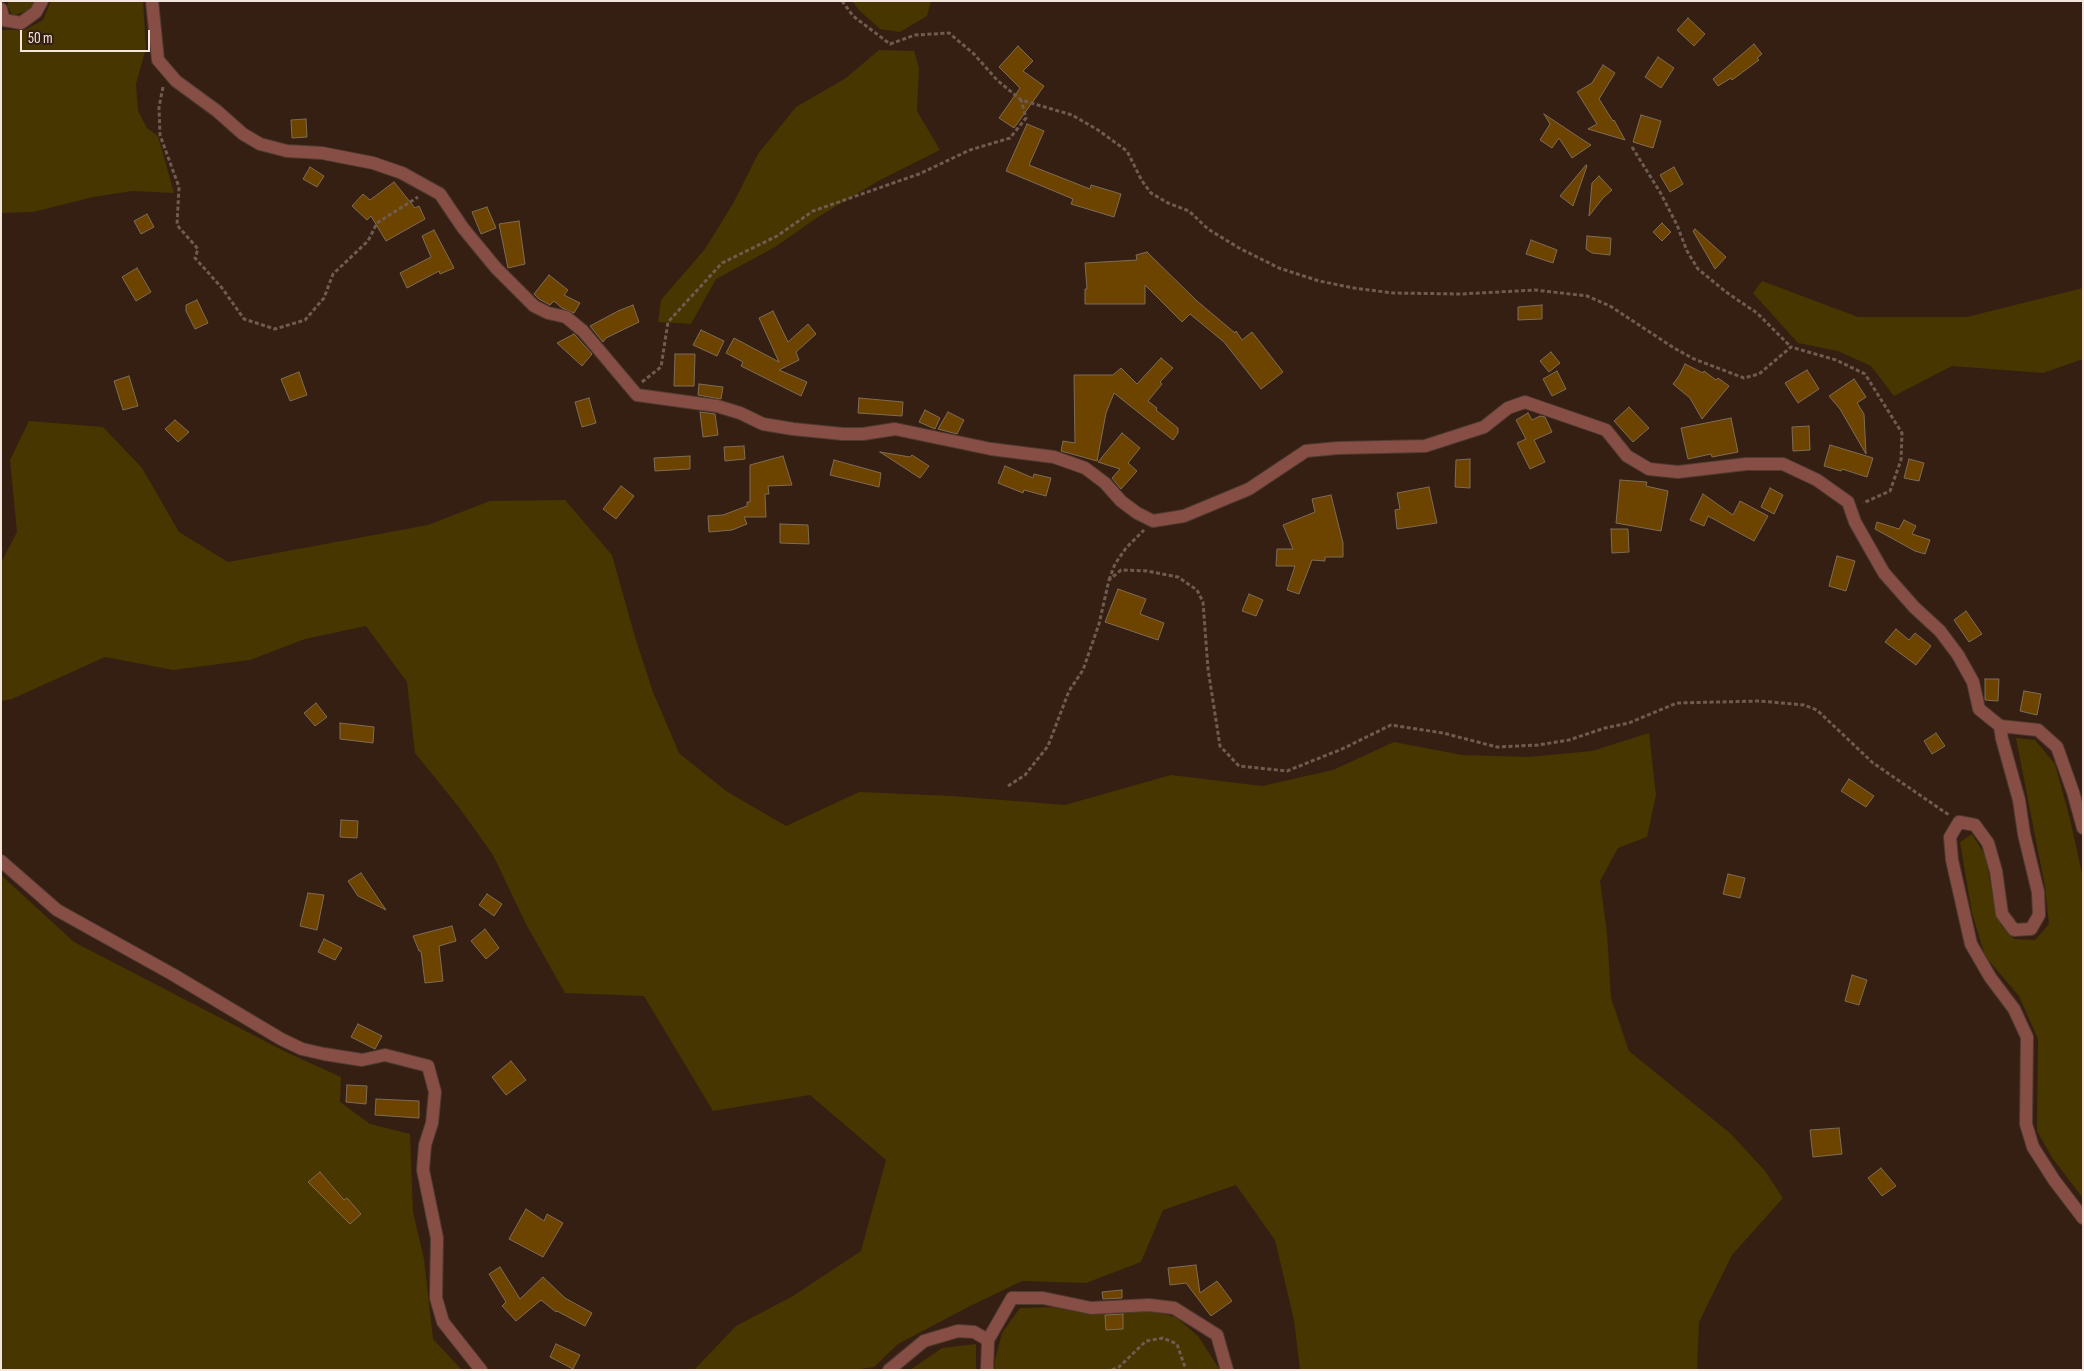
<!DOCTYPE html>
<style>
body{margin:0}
#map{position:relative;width:2084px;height:1371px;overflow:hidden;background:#351f13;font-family:"Sofia Sans Condensed",sans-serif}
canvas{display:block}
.frame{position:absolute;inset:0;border:2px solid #f4e5dd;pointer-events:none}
.scale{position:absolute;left:20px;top:30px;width:130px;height:22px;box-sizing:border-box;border:2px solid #f4e5dd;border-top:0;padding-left:6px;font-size:15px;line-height:18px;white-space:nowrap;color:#f4e5dd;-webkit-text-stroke:4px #351f13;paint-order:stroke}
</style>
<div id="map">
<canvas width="2084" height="1371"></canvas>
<div class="frame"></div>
<div class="scale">50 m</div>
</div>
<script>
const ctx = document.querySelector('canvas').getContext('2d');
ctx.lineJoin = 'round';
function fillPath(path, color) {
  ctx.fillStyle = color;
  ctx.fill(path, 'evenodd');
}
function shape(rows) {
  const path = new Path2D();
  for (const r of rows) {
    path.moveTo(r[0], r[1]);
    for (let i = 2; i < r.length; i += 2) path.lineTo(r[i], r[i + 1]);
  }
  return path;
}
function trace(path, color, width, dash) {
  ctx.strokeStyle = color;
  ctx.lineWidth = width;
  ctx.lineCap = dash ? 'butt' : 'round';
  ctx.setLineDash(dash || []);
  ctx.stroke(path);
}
fillPath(shape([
 [9,1,36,1,31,9,13,16,7,6],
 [51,1,143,1,146,48,136,84,138,111,147,128,158,136,174,193,132,191,93,197,33,212,1,213,1,30,25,30,43,20],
 [852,1,931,1,927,16,900,32,880,29,859,10],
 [879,50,914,51,919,68,917,111,940,150,880,180,818,217,775,247,716,279,691,324,658,322,661,300,705,249,734,202,758,154,796,107,846,78],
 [1762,281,1858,317,1967,317,2083,288,2083,359,2043,373,1952,366,1894,396,1871,366,1838,351,1798,343,1753,293],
 [29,421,103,427,142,468,179,532,228,562,428,525,490,501,565,500,612,555,635,637,653,692,679,753,726,791,786,826,859,792,952,796,1065,805,1171,775,1262,786,1333,770,1394,742,1462,755,1528,757,1592,751,1649,733,1656,795,1647,837,1618,848,1600,881,1607,933,1611,998,1629,1051,1731,1134,1765,1171,1783,1198,1732,1255,1699,1322,1697,1370,1300,1370,1294,1320,1275,1240,1236,1185,1163,1210,1141,1262,1086,1283,1022,1281,968,1307,898,1344,874,1367,854,1370,694,1370,736,1326,793,1296,861,1251,886,1160,810,1095,713,1111,644,996,565,993,526,924,493,855,458,806,415,753,407,682,366,626,305,639,250,660,173,670,105,657,12,699,1,701,1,563,17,532,10,460],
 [2016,738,2035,740,2055,764,2070,819,2083,878,2083,1198,2053,1159,2037,1131,2038,1039,2019,996,1985,956,1972,913,1960,842,1972,834,1986,857,1993,898,2001,925,2014,939,2035,940,2049,924,2045,887],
 [1,875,74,942,286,1052,341,1077,340,1102,370,1124,410,1134,413,1212,424,1259,433,1339,462,1370,1,1370],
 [1052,1307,1088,1314,1152,1311,1176,1317,1198,1336,1220,1370,994,1370,995,1360,1002,1333,1020,1308],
 [976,1344,976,1370,910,1370,942,1348]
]), '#473600');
const building = shape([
 [1688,18,1705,34,1694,46,1677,30,1688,18],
 [1754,44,1762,54,1757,58,1759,60,1732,80,1731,78,1718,86,1713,79,1754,44],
 [1018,46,1033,61,1023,71,1044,86,1014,128,999,118,1020,88,999,67,1018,46],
 [1658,57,1674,68,1661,88,1645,77,1658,57],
 [1603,65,1615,73,1599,99,1613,121,1614,120,1625,140,1588,129,1597,124,1577,92,1592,83,1603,65],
 [1544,114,1580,138,1591,145,1572,158,1559,138,1552,148,1540,140,1550,124,1544,114],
 [1641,115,1661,121,1653,148,1633,142,1641,115],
 [306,119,307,137,292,138,291,120,306,119],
 [1027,124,1044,131,1029,165,1090,189,1091,185,1121,194,1114,217,1071,204,1073,199,1006,171,1027,124],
 [1586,165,1587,166,1573,206,1560,196,1586,165],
 [310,167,324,176,317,187,303,179,310,167],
 [1674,167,1683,184,1670,192,1660,175,1674,167],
 [1599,176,1612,190,1603,198,1589,216,1592,183,1599,176],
 [394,182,415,208,419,206,425,219,386,241,371,216,367,220,352,206,363,194,370,200,394,182],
 [487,207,496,228,481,234,472,212,487,207],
 [147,214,154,227,141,234,134,221,147,214],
 [519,221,525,264,508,268,499,224,519,221],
 [1662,223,1671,232,1662,241,1653,232,1662,223],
 [1695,229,1726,257,1715,269,1693,231,1695,229],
 [434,230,454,268,440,274,439,271,407,288,400,273,431,257,422,236,434,230],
 [1587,236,1611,238,1610,255,1592,253,1586,249,1587,236],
 [1531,240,1557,250,1553,263,1526,254,1531,240],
 [1147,252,1197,301,1235,333,1236,331,1242,340,1252,332,1283,372,1261,389,1224,342,1190,314,1182,322,1145,285,1145,304,1085,304,1085,289,1087,289,1085,263,1137,260,1136,255,1147,252],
 [137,268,151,292,136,301,122,277,137,268],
 [549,275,568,290,564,295,580,303,574,313,562,308,554,301,550,305,539,299,534,294,549,275],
 [197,300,208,323,195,329,186,311,186,305,197,300],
 [633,305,639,322,606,338,603,342,590,326,618,311,633,305],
 [1542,305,1542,319,1518,320,1518,307,1542,305],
 [773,311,788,342,808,324,816,334,796,352,799,360,779,370,807,382,801,396,741,366,743,362,726,353,734,338,779,362,759,318,773,311],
 [701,330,724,341,717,356,693,345,701,330],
 [574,334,592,354,582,366,557,343,574,334],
 [1551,352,1560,363,1549,372,1540,361,1551,352],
 [675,354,695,354,694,386,674,386,675,354],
 [1161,358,1173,368,1160,382,1162,384,1148,401,1157,408,1156,410,1178,428,1178,433,1173,440,1114,393,1106,413,1097,461,1061,451,1063,441,1075,443,1074,375,1113,375,1121,368,1137,384,1161,358],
 [1685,364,1703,373,1704,371,1716,380,1718,378,1729,386,1702,419,1690,398,1673,384,1679,376,1685,364],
 [1807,370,1819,389,1798,403,1785,383,1807,370],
 [1557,371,1566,389,1552,396,1543,379,1557,371],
 [299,372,307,395,290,401,281,379,299,372],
 [129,376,138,406,123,410,114,381,129,376],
 [1854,379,1866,397,1857,403,1864,414,1866,454,1840,409,1829,396,1854,379],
 [699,384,723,387,721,399,698,395,699,384],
 [589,398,596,423,582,427,575,402,589,398],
 [859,398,903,402,902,416,858,413,859,398],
 [1629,407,1649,428,1633,442,1614,421,1629,407],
 [925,410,940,418,935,429,919,422,925,410],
 [700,412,715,414,718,435,703,437,700,412],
 [948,412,964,420,957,434,938,429,948,412],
 [1528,413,1532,420,1540,416,1545,417,1552,432,1534,440,1545,462,1530,469,1517,443,1526,439,1516,420,1528,413],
 [1731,418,1738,452,1712,457,1711,454,1688,459,1681,428,1731,418],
 [175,420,189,432,178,442,165,429,175,420],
 [1809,426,1810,450,1793,451,1792,427,1809,426],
 [1122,433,1140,448,1128,463,1137,471,1121,489,1112,478,1120,469,1098,462,1122,433],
 [1830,445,1873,458,1867,477,1842,469,1841,471,1824,466,1830,445],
 [744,446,745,459,725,461,724,447,744,446],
 [880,452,910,457,912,455,929,466,920,478,880,452],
 [690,456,690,469,655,471,654,458,690,456],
 [783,456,792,485,768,486,769,494,765,494,766,517,744,517,747,524,732,530,709,532,708,516,723,515,747,506,747,502,750,502,750,465,783,456],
 [1470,459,1470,488,1455,487,1456,460,1470,459],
 [1909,459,1924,463,1919,481,1904,478,1909,459],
 [834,460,881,473,879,487,830,475,834,460],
 [1005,466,1033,478,1034,474,1051,478,1046,496,1024,490,1023,493,998,483,1005,466],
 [1620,480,1647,482,1646,486,1668,491,1661,531,1616,523,1620,480],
 [621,486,634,496,616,519,603,509,621,486],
 [1429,487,1437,523,1397,529,1395,510,1400,509,1397,493,1429,487],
 [1770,488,1783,495,1774,514,1761,507,1770,488],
 [1703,494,1733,515,1740,501,1768,516,1754,541,1708,516,1704,526,1690,520,1703,494],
 [1331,495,1343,543,1343,557,1325,557,1325,561,1312,560,1299,594,1287,590,1295,566,1276,566,1277,549,1293,549,1283,525,1315,512,1312,499,1331,495],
 [1904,520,1916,526,1912,534,1930,540,1925,554,1915,551,1875,529,1877,522,1899,529,1904,520],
 [780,524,808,525,809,544,780,543,780,524],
 [1611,529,1628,529,1629,552,1612,553,1611,529],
 [1837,556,1855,561,1846,591,1829,586,1837,556],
 [1118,589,1146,599,1140,614,1164,623,1158,640,1105,622,1118,589],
 [1249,594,1263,600,1256,616,1242,611,1249,594],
 [1966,611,1982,634,1969,642,1954,620,1966,611],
 [1896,629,1909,640,1915,633,1931,646,1916,665,1885,642,1896,629],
 [1985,679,1999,679,1998,701,1985,700,1985,679],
 [2024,691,2041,694,2037,715,2020,711,2024,691],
 [316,703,327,717,315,726,304,713,316,703],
 [340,723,374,727,373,743,340,739,340,723],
 [1936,733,1945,746,1932,754,1924,741,1936,733],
 [1849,779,1874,796,1866,807,1841,791,1849,779],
 [341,820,358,821,357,838,340,837,341,820],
 [361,873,386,910,358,896,348,881,361,873],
 [1728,874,1745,878,1740,898,1723,894,1728,874],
 [308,893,324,895,317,930,300,926,308,893],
 [487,894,502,904,494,916,479,905,487,894],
 [452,926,456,941,439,946,443,981,425,983,421,951,419,951,413,936,452,926],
 [485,929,499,948,486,959,471,941,485,929],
 [324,939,342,948,335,960,318,952,324,939],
 [1852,975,1867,980,1859,1005,1845,1001,1852,975],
 [358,1024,382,1036,375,1049,351,1037,358,1024],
 [511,1061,526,1080,506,1095,492,1077,511,1061],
 [347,1085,367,1086,366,1104,346,1102,347,1085],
 [376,1099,419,1101,419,1118,375,1115,376,1099],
 [1839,1128,1842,1154,1813,1157,1810,1130,1839,1128],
 [1881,1168,1896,1186,1882,1196,1868,1178,1881,1168],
 [320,1172,344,1200,347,1198,361,1214,350,1224,308,1182,320,1172],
 [526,1209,544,1221,547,1214,563,1223,543,1257,509,1239,526,1209],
 [1196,1265,1200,1293,1217,1281,1232,1301,1211,1316,1186,1283,1170,1285,1168,1268,1196,1265],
 [500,1267,520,1299,543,1277,565,1298,592,1313,585,1326,557,1311,556,1312,541,1300,516,1321,502,1306,506,1302,489,1274,500,1267],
 [1122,1290,1122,1298,1103,1299,1102,1292,1122,1290],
 [1123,1314,1123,1329,1106,1330,1105,1315,1123,1314],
 [556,1344,580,1355,573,1369,550,1357,556,1344]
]);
fillPath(building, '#6d4300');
trace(building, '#7f6c56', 1);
const minor = shape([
 [152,1,158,60,176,81,217,111,243,134,260,144,287,151,322,153,373,163,402,173,440,194,463,228,496,268,534,306,548,313,566,317,583,331,637,395,717,406,740,413,763,424,793,429,843,434,863,434,895,429,991,449,1054,457,1085,468,1105,483,1121,501,1137,513,1153,521,1184,516,1249,489,1306,451,1338,448,1425,446,1484,427,1508,408,1525,402,1606,430,1627,456,1649,469,1678,472,1746,464,1783,464,1817,480,1848,502,1855,522,1884,573,1914,607,1940,631,1958,655,1973,682,1979,709,2000,726,2038,730,2057,747,2073,792,2083,828],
 [1,9,4,20,21,23,36,12,42,1],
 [2000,726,2002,739,2019,800,2024,834,2038,892,2039,915,2031,929,2014,930,2002,914,1996,871,1988,843,1975,825,1959,822,1950,837,1952,860,1971,944,1990,977,2014,1009,2027,1037,2026,1124,2033,1147,2054,1180,2083,1218],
 [1,861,57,910,172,974,281,1039,302,1049,324,1054,362,1060,385,1055,428,1066,435,1092,432,1123,425,1145,423,1170,437,1238,436,1298,443,1322,481,1370],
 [988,1340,1012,1298,1043,1298,1091,1308,1149,1305,1174,1308,1217,1335,1227,1370],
 [889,1370,924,1341,958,1331,974,1332,988,1340,987,1370]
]);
trace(minor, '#503b2f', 14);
trace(shape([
 [842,1,853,16,890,44,915,35,949,33,974,54,997,80,1021,100,1072,115,1098,130,1127,151,1142,181,1151,193,1168,203,1189,211,1208,229,1239,248,1279,268,1319,281,1354,288,1393,293,1461,294,1535,290,1587,296,1610,306,1674,348,1694,359,1744,378,1759,374,1791,347,1836,360,1865,374,1902,433,1901,460,1890,491,1863,503],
 [163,87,159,107,160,135,179,187,177,225,198,249,195,258,222,288,244,319,275,329,305,320,324,298,333,274,368,241,377,223,418,197],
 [1632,147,1660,192,1677,225,1687,251,1698,269,1726,292,1757,313,1791,347],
 [642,382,661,367,668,322,722,263,777,236,813,211,919,174,970,150,1010,138,1026,118,1021,100],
 [1109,580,1115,564,1126,548,1144,530],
 [1008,786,1025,775,1048,746,1069,691,1083,670,1099,624,1109,580,1121,570,1147,571,1178,577,1197,590,1203,602,1208,669,1220,746,1239,766,1287,771,1342,749,1391,725,1443,733,1497,747,1538,745,1569,740,1605,728,1629,723,1677,703,1760,701,1804,705,1817,710,1873,763,1949,815],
 [1112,1370,1119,1367,1146,1341,1163,1338,1177,1344,1186,1370]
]), '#6f5b50', 3, [4, 2.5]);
trace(minor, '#874e46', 12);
</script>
